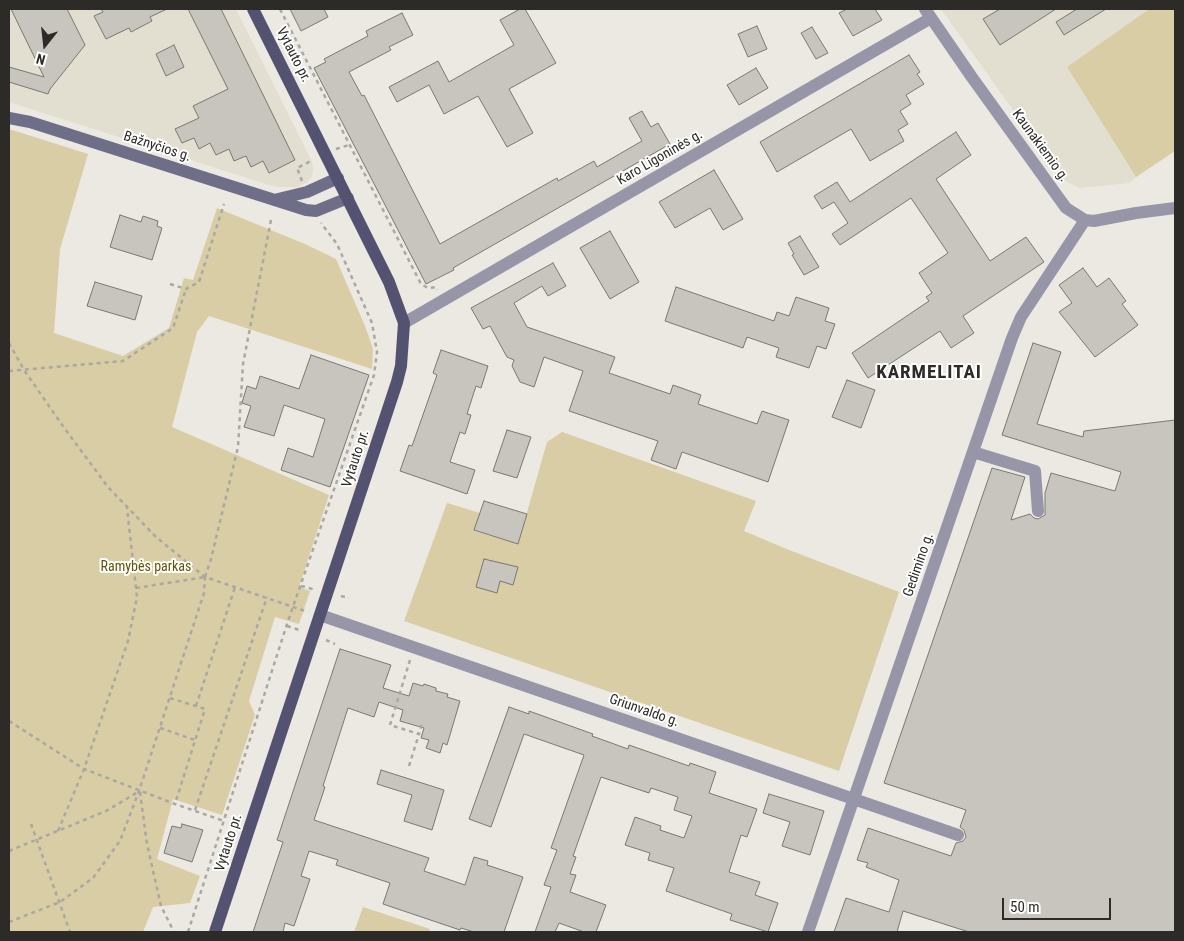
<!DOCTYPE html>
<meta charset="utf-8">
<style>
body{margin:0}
#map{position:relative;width:1184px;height:941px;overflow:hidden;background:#ebe9e2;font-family:"Roboto Condensed",sans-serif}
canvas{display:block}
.frame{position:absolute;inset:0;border:10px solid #2c2b28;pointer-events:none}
.north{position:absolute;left:20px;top:20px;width:50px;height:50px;-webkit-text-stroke:4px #fff;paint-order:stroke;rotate:196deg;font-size:14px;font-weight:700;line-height:20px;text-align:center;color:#2c2b28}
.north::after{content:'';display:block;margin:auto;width:18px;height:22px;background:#2c2b28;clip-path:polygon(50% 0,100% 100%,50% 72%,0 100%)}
.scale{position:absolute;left:1002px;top:898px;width:109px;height:22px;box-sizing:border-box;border:2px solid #2c2b28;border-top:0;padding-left:6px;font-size:15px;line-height:18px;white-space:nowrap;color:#2c2b28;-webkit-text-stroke:4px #fff;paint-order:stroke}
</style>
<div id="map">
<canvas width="1184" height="941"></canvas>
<div class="frame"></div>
<div class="north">N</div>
<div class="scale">50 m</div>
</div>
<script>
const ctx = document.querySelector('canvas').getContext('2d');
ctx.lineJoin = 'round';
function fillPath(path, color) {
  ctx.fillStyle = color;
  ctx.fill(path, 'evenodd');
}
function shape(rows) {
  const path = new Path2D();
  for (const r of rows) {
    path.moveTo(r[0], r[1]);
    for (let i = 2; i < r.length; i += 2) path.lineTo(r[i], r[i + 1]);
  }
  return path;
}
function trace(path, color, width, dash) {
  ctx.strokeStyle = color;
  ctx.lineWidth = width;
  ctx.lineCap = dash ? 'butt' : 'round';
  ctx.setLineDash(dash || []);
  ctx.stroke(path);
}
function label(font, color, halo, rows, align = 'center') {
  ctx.font = font + ' "Roboto Condensed",sans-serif';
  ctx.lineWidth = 4;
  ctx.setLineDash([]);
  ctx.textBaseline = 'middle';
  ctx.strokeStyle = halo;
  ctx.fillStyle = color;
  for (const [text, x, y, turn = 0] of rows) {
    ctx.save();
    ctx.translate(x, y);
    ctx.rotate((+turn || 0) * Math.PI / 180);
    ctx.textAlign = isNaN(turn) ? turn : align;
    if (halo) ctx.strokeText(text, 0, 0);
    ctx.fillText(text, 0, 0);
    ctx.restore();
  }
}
fillPath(shape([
 [9,9,236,9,312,162,313,169,312,176,307,182,298,187,278,187,269,185,9,102],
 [941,9,1149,9,1067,67,1136,177,1130,183,1079,188,1063,180]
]), '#e2ded0');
fillPath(shape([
 [1149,9,1175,9,1175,151,1136,177,1067,67],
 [9,129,88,154,60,249,54,333,123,356,169,328,184,278,193,280,217,208,305,244,336,259,365,326,373,349,372,369,209,316,197,332,172,427,329,495,299,587,310,591,299,624,275,617,249,701,255,715,222,815,173,799,157,859,200,876,190,903,153,907,143,932,9,932],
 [562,432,756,501,744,531,789,550,899,592,839,771,404,621,447,503,480,513,475,531,518,544,547,442],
 [363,907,430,929,429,932,354,932]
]), '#d8cda4');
const building = shape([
 [11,9,67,9,85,45,50,89,48,94,9,82,9,67,44,77,11,9],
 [101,9,167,9,150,17,152,21,131,32,129,28,106,39,94,16,103,12,101,9],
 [188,9,221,9,295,160,269,173,263,161,251,167,246,156,234,161,229,149,216,155,210,143,199,149,194,138,182,143,175,129,199,118,193,106,228,89,188,9],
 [290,9,324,9,328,17,301,31,290,9],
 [520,9,525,9,556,63,509,89,533,133,507,147,478,96,444,114,429,85,397,102,389,87,438,61,449,82,514,45,500,20,520,9],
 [847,9,875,9,882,20,853,36,839,13,847,9],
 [1000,9,1056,9,1000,45,983,19,1000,9],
 [1077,9,1106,9,1064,35,1056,22,1077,9],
 [402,13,413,35,389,47,391,50,349,72,362,96,364,95,440,244,557,178,558,181,594,161,597,167,642,141,629,118,642,111,651,127,658,123,670,144,453,268,454,270,426,284,314,68,326,62,324,59,368,36,366,31,402,13],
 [757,26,767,49,748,57,738,34,757,26],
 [812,27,828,53,816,59,801,33,812,27],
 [174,45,184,67,166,76,156,54,174,45],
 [909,55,920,72,917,74,924,84,906,95,911,104,900,111,908,124,898,130,904,141,870,161,851,129,777,172,760,142,909,55],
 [756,68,768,88,739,105,727,85,756,68],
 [956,132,971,155,936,179,990,261,1026,237,1044,262,963,316,974,333,951,348,940,331,868,378,852,353,929,301,926,297,932,293,919,273,948,253,911,198,840,245,832,234,848,223,834,202,822,209,814,196,837,182,850,202,956,132],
 [714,170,743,219,723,230,710,208,675,228,659,202,714,170],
 [120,215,141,222,143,216,158,221,157,226,162,228,152,260,110,247,120,215],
 [610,231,639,282,610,299,580,248,610,231],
 [800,236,819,267,804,275,792,255,794,254,788,243,800,236],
 [553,263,566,286,548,296,542,286,514,303,527,327,615,357,609,373,670,394,673,385,701,395,698,404,757,424,762,411,789,420,768,482,682,452,676,469,651,460,658,441,569,411,583,371,544,357,534,387,520,382,512,366,514,360,507,357,490,326,483,329,471,308,553,263],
 [1083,268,1097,287,1109,278,1126,301,1122,304,1138,325,1095,357,1059,312,1072,303,1059,285,1083,268],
 [95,282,142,296,135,320,87,306,95,282],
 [676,287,774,321,777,312,789,316,796,297,829,308,825,321,835,324,826,349,817,346,809,368,776,357,779,348,747,337,743,348,665,321,676,287],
 [1033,343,1061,352,1037,424,1083,437,1084,431,1175,420,1175,932,969,932,903,911,897,932,834,932,846,898,889,912,899,880,866,867,868,863,857,860,868,828,951,856,956,843,963,841,966,837,964,830,960,827,966,810,884,783,992,468,1025,477,1011,520,1030,514,1034,518,1038,519,1045,515,1045,493,1051,473,1115,491,1121,472,1002,435,1033,343],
 [441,350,488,366,481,388,476,386,467,414,471,415,465,434,460,432,450,462,475,470,467,494,400,471,409,445,412,446,437,375,433,373,441,350],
 [311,355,369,375,330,487,281,470,288,448,313,457,325,419,284,405,274,436,244,427,251,406,242,403,247,386,256,389,260,376,299,389,311,355],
 [847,380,875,390,861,428,832,417,847,380],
 [507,430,531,437,517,478,493,471,507,430],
 [484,501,527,514,518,544,474,530,484,501],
 [484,559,518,567,513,585,500,581,497,593,476,587,484,559],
 [340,649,391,665,383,688,409,696,413,683,423,686,424,684,436,688,436,691,448,694,447,697,460,701,447,745,443,743,440,753,426,748,429,740,421,738,424,728,400,721,403,710,379,702,374,717,348,708,323,786,325,787,314,820,429,858,424,871,465,885,474,857,488,861,487,865,523,877,504,932,474,932,461,928,460,930,383,904,390,883,336,865,338,860,309,851,301,876,310,879,294,926,285,923,283,932,253,932,283,842,277,840,340,649],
 [509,707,529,714,529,711,593,734,592,736,628,749,629,745,689,766,690,763,716,772,709,793,757,809,747,837,741,835,729,872,760,882,755,895,778,903,768,932,730,920,732,914,666,891,674,868,648,860,650,853,625,845,635,817,661,826,660,830,684,838,692,816,674,810,678,797,651,788,649,793,601,777,573,856,576,857,570,874,576,875,570,892,606,905,596,932,584,932,559,923,555,932,535,932,551,887,544,885,557,850,551,848,584,755,524,734,491,827,469,819,509,707],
 [381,770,444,790,432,830,404,821,412,795,377,784,381,770],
 [769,794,824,811,810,855,782,846,790,822,763,813,769,794],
 [182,824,203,830,192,862,164,853,172,826,181,828,182,824]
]);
fillPath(building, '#c7c5be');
trace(building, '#7a7872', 1);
trace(shape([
 [280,9,421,284,428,288,436,287,437,290],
 [336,149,349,145],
 [302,181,297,168,313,160],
 [170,284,186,289,199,282,224,204],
 [9,343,24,370,65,429,108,487,156,537,205,577],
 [9,371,123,361,173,328,186,289],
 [205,577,211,559,238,447,243,364,271,220],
 [301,586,316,590],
 [136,588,205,577],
 [341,596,349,598],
 [287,626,302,631],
 [326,640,335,644],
 [410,660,390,725,419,734,422,723],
 [170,698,205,709,175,804],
 [196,706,235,587],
 [9,721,84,769,175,804,224,821],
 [160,728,195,740],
 [409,766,419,734],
 [140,792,147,844,161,906,174,932],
 [195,810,267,597],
 [31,824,70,932],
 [58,831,84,769,128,641,137,597,127,508],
 [9,851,106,811,138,792],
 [9,922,60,902,93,878,120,841,139,791,204,593,205,577,308,612],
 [188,932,288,621,374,375,377,352,372,323,337,244,321,223]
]), '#a9a8a2', 2.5, [4, 4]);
trace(shape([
 [925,9,971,76,1066,208,1085,220,1094,221,1136,213,1175,208],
 [404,323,931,18],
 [973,452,1035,471,1038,511],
 [320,615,958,835],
 [808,932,1012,338,1021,317,1085,220]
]), '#9696a8', 12);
trace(shape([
 [9,118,30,122,306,210,316,211,348,198],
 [274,200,307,192,338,178]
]), '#6f6e88', 12);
trace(shape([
 [215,932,397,382,401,366,404,323,389,282,253,9]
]), '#545271', 12);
label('14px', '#2c2b28', '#fff', [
 ["Vytauto pr.",293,55,63],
 ["Kaunakiemio g.",1040,146,54],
 ["Bažnyčios g.",157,147,18],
 ["Karo Ligoninės g.",660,158,-30],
 ["Vytauto pr.",356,459,-72],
 ["Gedimino g.",919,565,-71],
 ["Griunvaldo g.",644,711,19],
 ["Vytauto pr.",229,843,-72]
]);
label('14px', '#655309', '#fff', [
 ["Ramybės parkas",146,567]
]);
ctx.letterSpacing = '1px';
label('bold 19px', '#2c2b28', '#fff', [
 ["KARMELITAI",929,373]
]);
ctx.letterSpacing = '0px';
</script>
